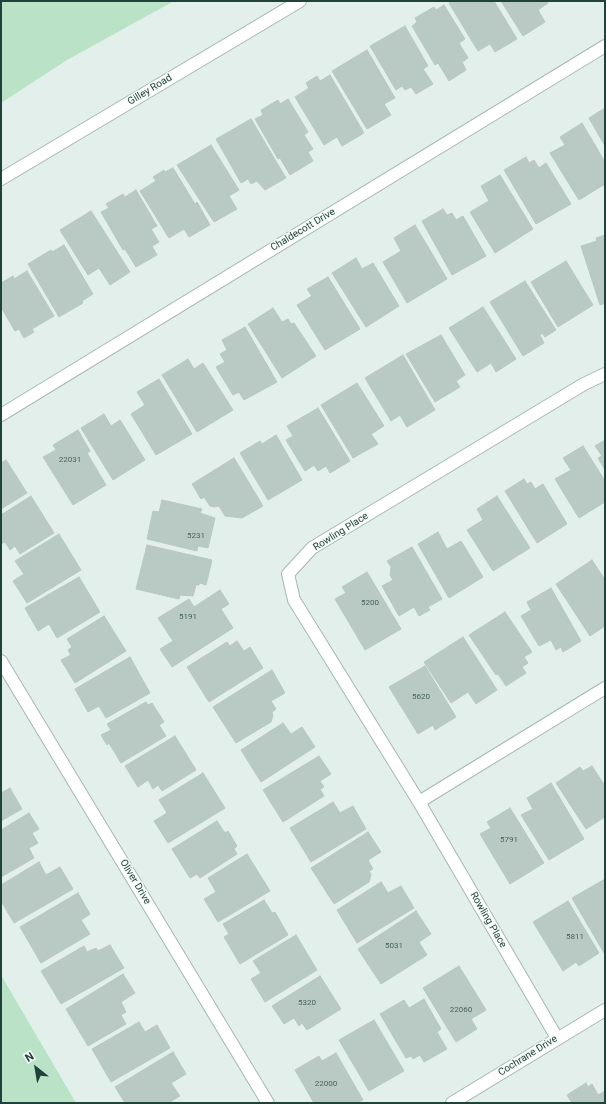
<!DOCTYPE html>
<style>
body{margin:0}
#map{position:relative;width:606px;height:1104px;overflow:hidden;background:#e3efea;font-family:Roboto,sans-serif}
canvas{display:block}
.frame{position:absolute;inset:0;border:2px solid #21423a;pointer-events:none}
.north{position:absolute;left:16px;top:1048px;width:40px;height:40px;-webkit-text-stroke:3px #f5faf8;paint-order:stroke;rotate:329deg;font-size:11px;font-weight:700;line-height:16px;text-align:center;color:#21423a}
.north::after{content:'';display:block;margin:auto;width:14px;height:18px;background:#21423a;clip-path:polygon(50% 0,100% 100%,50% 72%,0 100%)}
</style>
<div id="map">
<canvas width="606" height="1104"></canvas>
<div class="frame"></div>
<div class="north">N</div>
</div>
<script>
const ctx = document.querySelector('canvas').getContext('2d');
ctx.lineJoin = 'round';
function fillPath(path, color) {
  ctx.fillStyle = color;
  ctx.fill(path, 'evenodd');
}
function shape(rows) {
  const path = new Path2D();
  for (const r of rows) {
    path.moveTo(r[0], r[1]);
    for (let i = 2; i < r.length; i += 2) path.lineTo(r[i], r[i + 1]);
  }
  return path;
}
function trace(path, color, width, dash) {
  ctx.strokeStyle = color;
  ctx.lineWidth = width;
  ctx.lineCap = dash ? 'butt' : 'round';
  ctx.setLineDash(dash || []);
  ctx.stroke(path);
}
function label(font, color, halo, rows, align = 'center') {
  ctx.font = font + ' Roboto,sans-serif';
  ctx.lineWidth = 3;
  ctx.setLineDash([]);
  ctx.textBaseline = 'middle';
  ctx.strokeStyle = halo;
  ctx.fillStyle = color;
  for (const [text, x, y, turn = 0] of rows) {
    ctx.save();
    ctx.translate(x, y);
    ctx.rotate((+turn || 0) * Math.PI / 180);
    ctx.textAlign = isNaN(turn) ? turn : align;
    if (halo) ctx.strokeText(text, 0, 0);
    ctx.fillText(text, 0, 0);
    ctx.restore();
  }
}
fillPath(shape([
 [1,1,174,1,67,60,1,103],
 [1,975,76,1103,1,1103]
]), '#bae2c6');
const building = shape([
 [452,1,494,1,517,39,495,52,490,44,478,51,449,3,452,1],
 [501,1,547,1,548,3,538,10,545,22,523,36,501,1],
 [444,5,465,39,459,43,468,58,462,62,466,70,449,81,438,63,435,65,412,26,417,22,415,18,434,7,436,10,444,5],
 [405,26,428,66,423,69,433,84,416,94,411,87,405,90,402,86,396,90,370,46,405,26],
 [367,50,395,98,384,104,391,115,367,129,332,71,367,50],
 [330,75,364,133,342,146,337,137,324,145,295,97,309,88,306,83,317,76,320,81,330,75],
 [288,99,308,132,304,135,313,149,308,152,313,161,290,175,280,158,278,159,255,119,263,115,261,110,278,100,280,104,288,99],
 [605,108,605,146,589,118,605,108],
 [251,119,286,178,265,190,257,181,251,184,248,179,241,183,216,139,251,119],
 [582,123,605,162,605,184,579,200,550,153,565,145,560,137,582,123],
 [211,145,239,190,229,196,237,209,214,222,177,165,211,145],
 [526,157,529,163,534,160,539,168,546,163,571,204,536,224,504,170,526,157],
 [173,168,195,204,197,202,210,225,189,237,184,229,169,238,140,191,156,181,153,177,164,170,165,172,173,168],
 [500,175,533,229,495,253,470,212,489,201,481,186,500,175],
 [136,190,157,226,151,229,159,242,152,246,157,255,136,267,125,249,123,250,101,212,109,208,106,204,123,194,125,197,136,190],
 [443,209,447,215,452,213,456,220,463,216,486,256,452,275,422,221,443,209],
 [91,211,130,272,110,285,99,268,88,275,60,230,91,211],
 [415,225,447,279,407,303,383,262,401,251,394,238,415,225],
 [605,235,605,303,600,305,581,246,597,241,596,238,605,235],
 [64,245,93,294,82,301,83,303,59,317,28,264,51,250,52,252,64,245],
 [356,258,362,269,373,263,399,306,366,327,332,273,356,258],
 [566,261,593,305,558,327,531,282,566,261],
 [27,271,54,316,32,329,34,332,24,338,19,329,15,331,1,307,1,283,13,276,14,279,27,271],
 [328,277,360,329,325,350,297,305,312,296,307,289,328,277],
 [525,281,556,330,545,337,542,333,540,335,544,343,523,356,490,302,525,281],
 [483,307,516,359,496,372,491,363,477,372,449,328,483,307],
 [273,308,282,322,288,319,291,324,294,323,316,356,282,378,248,324,273,308],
 [245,327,277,382,244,400,239,392,233,395,216,367,225,362,220,354,227,350,222,340,245,327],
 [441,335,465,375,456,381,460,387,435,402,406,354,441,335],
 [403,355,435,410,407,427,400,415,391,421,365,378,403,355],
 [188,359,194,369,203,363,233,410,197,432,162,375,188,359],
 [159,379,192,434,156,455,131,414,145,405,137,392,159,379],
 [357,383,384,426,371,434,378,444,353,458,321,405,357,383],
 [318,408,350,461,330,473,326,466,318,471,314,465,305,471,286,440,293,436,287,426,318,408],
 [104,414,111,426,120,420,145,460,113,480,81,428,104,414],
 [78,430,90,451,87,453,106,485,73,505,43,457,56,450,53,445,78,430],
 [276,435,302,480,268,500,240,453,260,441,262,444,276,435],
 [605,440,605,470,598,458,602,456,595,446,605,440],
 [583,446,605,481,605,502,579,518,555,479,571,470,563,458,583,446],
 [234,458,263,506,242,518,225,516,219,506,214,507,210,506,204,497,201,499,192,484,234,458],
 [6,460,27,493,1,509,1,463,6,460],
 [524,479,527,484,531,482,535,489,543,484,567,524,537,543,505,491,524,479],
 [31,496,54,533,20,554,15,546,10,550,5,542,1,544,1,515,31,496],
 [497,496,530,548,493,571,467,530,483,520,477,509,497,496],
 [162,500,202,509,200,513,215,518,208,548,198,546,197,551,147,539,153,511,159,512,162,500],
 [438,532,447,549,461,541,483,577,449,598,418,544,438,532],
 [59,534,81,570,27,603,13,581,24,574,15,561,59,534],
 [147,545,212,560,206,585,200,583,199,585,196,585,193,596,180,595,179,599,136,589,147,545],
 [412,547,442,599,428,607,430,610,419,616,414,607,399,616,382,586,393,580,390,575,391,567,387,561,412,547],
 [592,560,605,580,605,626,590,636,556,584,592,560],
 [367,572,401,629,365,650,335,599,346,593,342,587,367,572],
 [79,577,100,612,57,638,49,624,38,631,25,608,79,577],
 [551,588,581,641,563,652,561,647,556,650,551,640,539,646,521,616,531,610,527,602,551,588],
 [220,590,229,604,221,609,233,628,172,667,160,649,173,641,158,618,189,599,194,607,220,590],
 [505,612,532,652,524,657,528,663,522,667,526,673,506,686,498,674,496,675,469,635,505,612],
 [104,616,126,651,75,683,61,660,71,655,68,650,72,647,67,639,104,616],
 [463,637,497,690,476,704,468,692,451,703,424,662,463,637],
 [237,641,244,651,250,647,263,668,209,702,187,667,227,642,230,646,237,641],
 [130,657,150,693,106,718,99,706,88,712,75,689,130,657],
 [425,666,456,717,435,730,433,725,418,734,389,687,425,666],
 [272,670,285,693,271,701,276,709,272,712,273,715,271,722,236,743,213,707,272,670],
 [146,702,148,705,152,703,164,722,159,725,166,736,121,763,109,743,107,745,101,735,111,730,107,724,146,702],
 [283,723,291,734,302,727,315,747,261,782,241,750,283,723],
 [175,736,196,770,162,791,158,785,153,789,148,780,138,787,125,766,175,736],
 [319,756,331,774,320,781,324,787,320,789,324,796,283,822,263,790,319,756],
 [592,766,605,786,605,817,586,829,556,783,580,767,583,771,592,766],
 [203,773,225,808,168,843,154,821,167,813,159,800,203,773],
 [551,783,584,839,549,860,521,815,533,809,527,798,551,783],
 [10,788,22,809,1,821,1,793,10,788],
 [333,802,340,813,353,806,366,829,311,862,290,828,333,802],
 [510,808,544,863,510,884,480,834,491,828,487,822,510,808],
 [29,813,39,829,32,833,38,843,29,848,34,858,1,877,1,830,29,813],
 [217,821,225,833,228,831,237,846,234,849,237,854,200,878,197,874,190,878,172,849,217,821],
 [368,832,381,852,368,860,373,869,369,871,371,875,369,882,334,904,311,868,368,832],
 [247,854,270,891,218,922,204,899,216,892,208,878,247,854],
 [39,862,46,875,60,867,73,889,14,923,1,901,1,885,39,862],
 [605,879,605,952,604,953,572,898,605,879],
 [381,882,388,893,401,886,414,908,357,943,337,910,381,882],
 [78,893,90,914,81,920,90,934,41,963,20,927,78,893],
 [264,900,272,913,275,912,288,935,240,964,224,937,229,934,223,924,264,900],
 [568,901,599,953,579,966,576,962,563,971,533,922,568,901],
 [416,911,431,934,419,942,427,955,381,984,358,949,416,911],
 [296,935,317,970,265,1002,251,979,261,973,253,961,296,935],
 [110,945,124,968,61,1004,41,971,84,946,87,952,96,948,98,951,110,945],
 [459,966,486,1010,471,1019,477,1029,456,1042,423,988,459,966],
 [123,974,135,993,121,1002,126,1012,121,1015,126,1024,88,1046,66,1009,123,974],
 [320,976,341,1009,307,1030,302,1023,299,1026,294,1018,284,1024,272,1006,320,976],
 [424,999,441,1029,437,1032,447,1049,424,1062,420,1055,413,1059,411,1056,406,1058,380,1014,404,1000,409,1008,424,999],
 [374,1020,404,1071,369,1091,339,1040,374,1020],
 [139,1022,145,1032,157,1025,170,1048,111,1082,92,1049,139,1022],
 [173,1052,186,1074,171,1083,180,1096,168,1103,125,1103,115,1087,173,1052],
 [336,1053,363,1100,357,1103,314,1103,295,1070,319,1056,322,1061,336,1053],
 [586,1083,588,1087,592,1084,598,1095,605,1091,605,1103,572,1103,567,1095,586,1083]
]);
fillPath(building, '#b8cac3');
trace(building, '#b5c9c1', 1);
const minor = shape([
 [1,179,300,1],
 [1,415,605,46],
 [1,661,268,1103],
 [419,802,605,688],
 [557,1038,419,802,294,600,288,574,312,548,584,384,605,374],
 [452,1103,605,1010]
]);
trace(minor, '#a5b8b2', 14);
trace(minor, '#fff', 12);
label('8px', '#47645c', null, [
 ["22031",70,460],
 ["5231",196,536],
 ["5200",370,603],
 ["5191",188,617],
 ["5620",421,697],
 ["5791",509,840],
 ["5811",575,937],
 ["5031",394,946],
 ["5320",307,1003],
 ["22060",461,1010],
 ["22000",326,1084]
]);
label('10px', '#21423a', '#f5faf8', [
 ["Gilley Road",150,90,-31],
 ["Chaldecott Drive",303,230,-31],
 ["Rowling Place",341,532,-32],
 ["Oliver Drive",135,882,59],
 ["Rowling Place",488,920,60],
 ["Cochrane Drive",528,1056,-32]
]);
</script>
